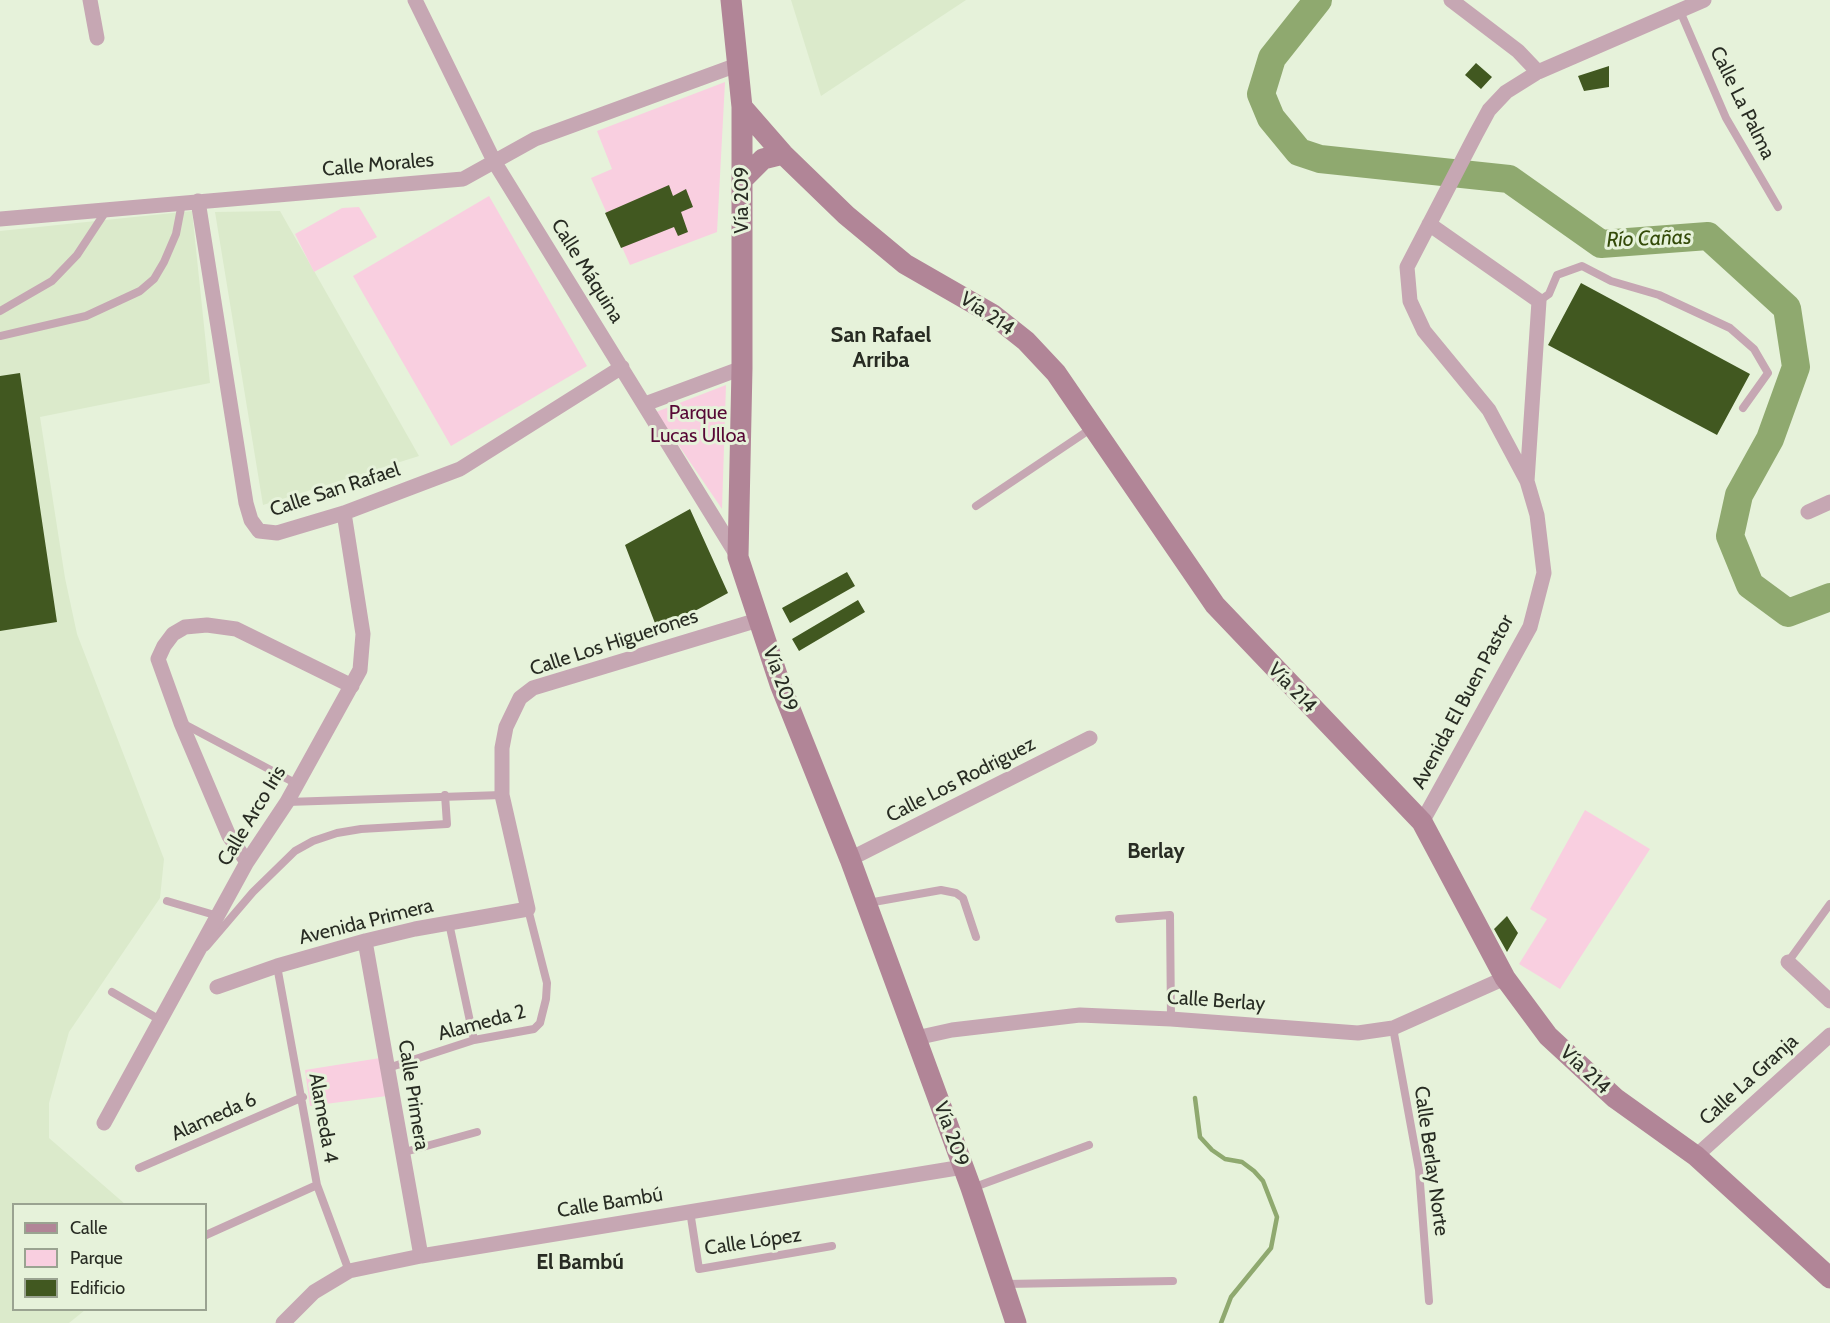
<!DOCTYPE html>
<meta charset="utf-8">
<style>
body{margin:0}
#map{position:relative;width:1830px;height:1323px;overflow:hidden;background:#e6f2da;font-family:Cabin,sans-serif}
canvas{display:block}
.legend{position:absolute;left:12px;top:1203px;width:195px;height:108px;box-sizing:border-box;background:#e6f2da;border:2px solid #9aa391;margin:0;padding:8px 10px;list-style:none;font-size:18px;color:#282c23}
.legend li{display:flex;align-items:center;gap:12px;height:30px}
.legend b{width:30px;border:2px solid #9aa391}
</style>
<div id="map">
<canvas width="1830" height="1323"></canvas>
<ul class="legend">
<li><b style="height:8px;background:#b18597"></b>Calle</li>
<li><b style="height:16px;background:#f9cfe0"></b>Parque</li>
<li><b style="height:16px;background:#415820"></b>Edificio</li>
</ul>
</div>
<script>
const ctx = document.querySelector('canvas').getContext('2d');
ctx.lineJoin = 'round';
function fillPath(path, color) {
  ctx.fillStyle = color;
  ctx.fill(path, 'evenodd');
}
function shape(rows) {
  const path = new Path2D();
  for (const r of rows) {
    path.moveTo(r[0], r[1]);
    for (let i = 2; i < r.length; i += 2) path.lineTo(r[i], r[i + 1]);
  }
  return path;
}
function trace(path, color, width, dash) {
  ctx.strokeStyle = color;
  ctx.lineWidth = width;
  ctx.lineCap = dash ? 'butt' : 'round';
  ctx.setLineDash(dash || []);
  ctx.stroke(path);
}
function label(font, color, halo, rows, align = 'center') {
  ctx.font = font + ' Cabin,sans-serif';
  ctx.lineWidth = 6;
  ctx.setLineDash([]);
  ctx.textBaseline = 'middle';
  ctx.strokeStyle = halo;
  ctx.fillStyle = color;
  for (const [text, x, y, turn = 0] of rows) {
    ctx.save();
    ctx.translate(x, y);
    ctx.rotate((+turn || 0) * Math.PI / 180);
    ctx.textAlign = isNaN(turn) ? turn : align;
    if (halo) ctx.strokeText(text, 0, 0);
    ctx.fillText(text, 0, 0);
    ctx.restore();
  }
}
fillPath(shape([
 [791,0,966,0,821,96],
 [192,211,210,383,40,417,65,578,77,634,164,859,160,898,69,1032,49,1103,49,1138,125,1204,14,1204,14,1310,85,1310,69,1323,0,1323,0,231],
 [280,211,419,456,263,505,215,212]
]), '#dbeacb');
fillPath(shape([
 [725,82,717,232,630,265,591,178,612,169,597,131],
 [489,196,587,366,451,446,353,276],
 [359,207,377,237,314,272,295,234,342,208],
 [726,385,722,509,656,412],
 [1585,810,1650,849,1560,989,1519,964,1547,919,1530,909],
 [380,1058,387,1096,310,1106,305,1070]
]), '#f9cfe0');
trace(shape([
 [1195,1098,1200,1137,1212,1150,1225,1159,1242,1162,1254,1171,1263,1181,1277,1217,1271,1248,1231,1297,1221,1323]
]), '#8fa96f', 4.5);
trace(shape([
 [1318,0,1272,58,1261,94,1271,118,1299,152,1320,159,1509,179,1601,244,1708,236,1787,308,1796,367,1770,439,1739,495,1730,536,1750,585,1788,613,1830,597]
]), '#8fa96f', 28);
fillPath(shape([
 [1476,63,1492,77,1481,89,1465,75],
 [1609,66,1609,87,1584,91,1578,76],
 [669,185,673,196,686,189,693,207,681,212,688,232,678,236,674,227,621,248,605,213],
 [1581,283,1750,374,1717,435,1548,345],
 [20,373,57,622,0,631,0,376],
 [690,509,728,593,658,631,625,545],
 [847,572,855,586,790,623,782,608],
 [858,600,865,612,799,651,792,639],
 [1507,916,1518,933,1507,952,1494,929]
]), '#415820');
trace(shape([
 [1680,11,1726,118,1778,207],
 [1539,301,1549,294,1557,275,1582,266,1611,281,1659,295,1730,328,1754,349,1768,373,1743,408],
 [0,311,52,281,77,255,106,211],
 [0,336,86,316,140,291,154,279,164,262,176,234,182,203],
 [976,506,1092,428],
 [184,724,297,784],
 [287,802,502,795],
 [167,901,218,916],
 [868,903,941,890,956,893,963,898,976,937],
 [1119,919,1170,915,1171,1019],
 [449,923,474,1040],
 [206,947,253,892,295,851,313,841,337,833,361,829,447,824,445,795],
 [1788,962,1830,904],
 [277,966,317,1185,349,1271],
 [112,992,160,1020],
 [1393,1028,1419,1170,1429,1301],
 [388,1068,474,1040,534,1029,540,1023,546,999,547,983,528,909],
 [401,1153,477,1132],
 [139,1168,303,1097],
 [972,1188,1089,1145],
 [690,1211,699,1269,832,1246],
 [206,1235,317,1185],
 [1006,1284,1173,1281]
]), '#c6a7b3', 8);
trace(shape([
 [90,0,97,38],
 [415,0,495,163,738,557],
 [1451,0,1518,51,1538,72],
 [198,201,246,503,251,520,259,531,277,533,344,513,460,469,622,367],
 [0,219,463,179,535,139,737,65],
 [1429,224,1539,301,1527,481],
 [645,404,742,368],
 [1808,512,1830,502],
 [1422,822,1530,627,1544,573,1537,515,1527,481,1489,410,1424,331,1410,301,1407,267,1476,134,1489,110,1506,92,1538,72,1704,0],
 [850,859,1090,738],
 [247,862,229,836,181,723,158,659,164,646,173,634,185,627,207,625,236,629,352,686],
 [365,941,421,1256],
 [1788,962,1830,1001],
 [217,987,277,966,365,941,415,929,528,909,502,795,502,748,506,727,520,698,533,688,758,620],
 [916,1038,952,1030,1080,1015,1171,1019,1358,1033,1393,1028,1505,978],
 [104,1123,247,862,287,802,360,670,363,634,344,513],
 [1696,1156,1830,1035],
 [283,1323,314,1292,349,1271,421,1256,963,1167]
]), '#c6a7b3', 15);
trace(shape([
 [731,0,742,107,742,368,738,557,780,684,850,859,971,1188,1016,1323],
 [742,107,783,154,846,215,905,264,992,314,1026,341,1056,373,1215,605,1422,822,1505,978,1548,1036,1615,1098,1696,1156,1830,1278],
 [742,180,763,159,783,154]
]), '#b18597', 21);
label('20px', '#282c23', '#e6f2da', [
 ["Calle La Palma",1742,103,64],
 ["Calle Morales",378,165,-5],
 ["Vía 209",742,200,-90],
 ["Calle Máquina",587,271,58],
 ["Vía 214",987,314,34],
 ["Calle San Rafael",335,490,-18],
 ["Calle Los Higuerones",614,643,-18],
 ["Vía 209",780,679,70],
 ["Vía 214",1292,688,46],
 ["Avenida El Buen Pastor",1463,702,-62],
 ["Calle Los Rodriguez",961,780,-27],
 ["Calle Arco Iris",252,816,-59],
 ["Avenida Primera",366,922,-14],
 ["Calle Berlay",1216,1001,4],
 ["Alameda 2",482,1023,-15],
 ["Vía 214",1585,1070,43],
 ["Calle La Granja",1749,1080,-42],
 ["Calle Primera",413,1095,81],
 ["Alameda 6",214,1117,-24],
 ["Alameda 4",323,1118,80],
 ["Vía 209",951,1134,70],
 ["Calle Berlay Norte",1431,1161,82],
 ["Calle Bambú",610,1203,-9],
 ["Calle López",753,1242,-8]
]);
label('20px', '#570835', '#e6f2da', [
 ["Parque",698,413],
 ["Lucas Ulloa",698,436]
]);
label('italic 21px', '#334a08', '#e6f2da', [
 ["Río Cañas",1649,239,-2]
]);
label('bold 21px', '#282c23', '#e6f2da', [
 ["Berlay",1156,852],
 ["El Bambú",580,1263]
]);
label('bold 22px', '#282c23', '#e6f2da', [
 ["San Rafael",881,336],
 ["Arriba",881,361]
]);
</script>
